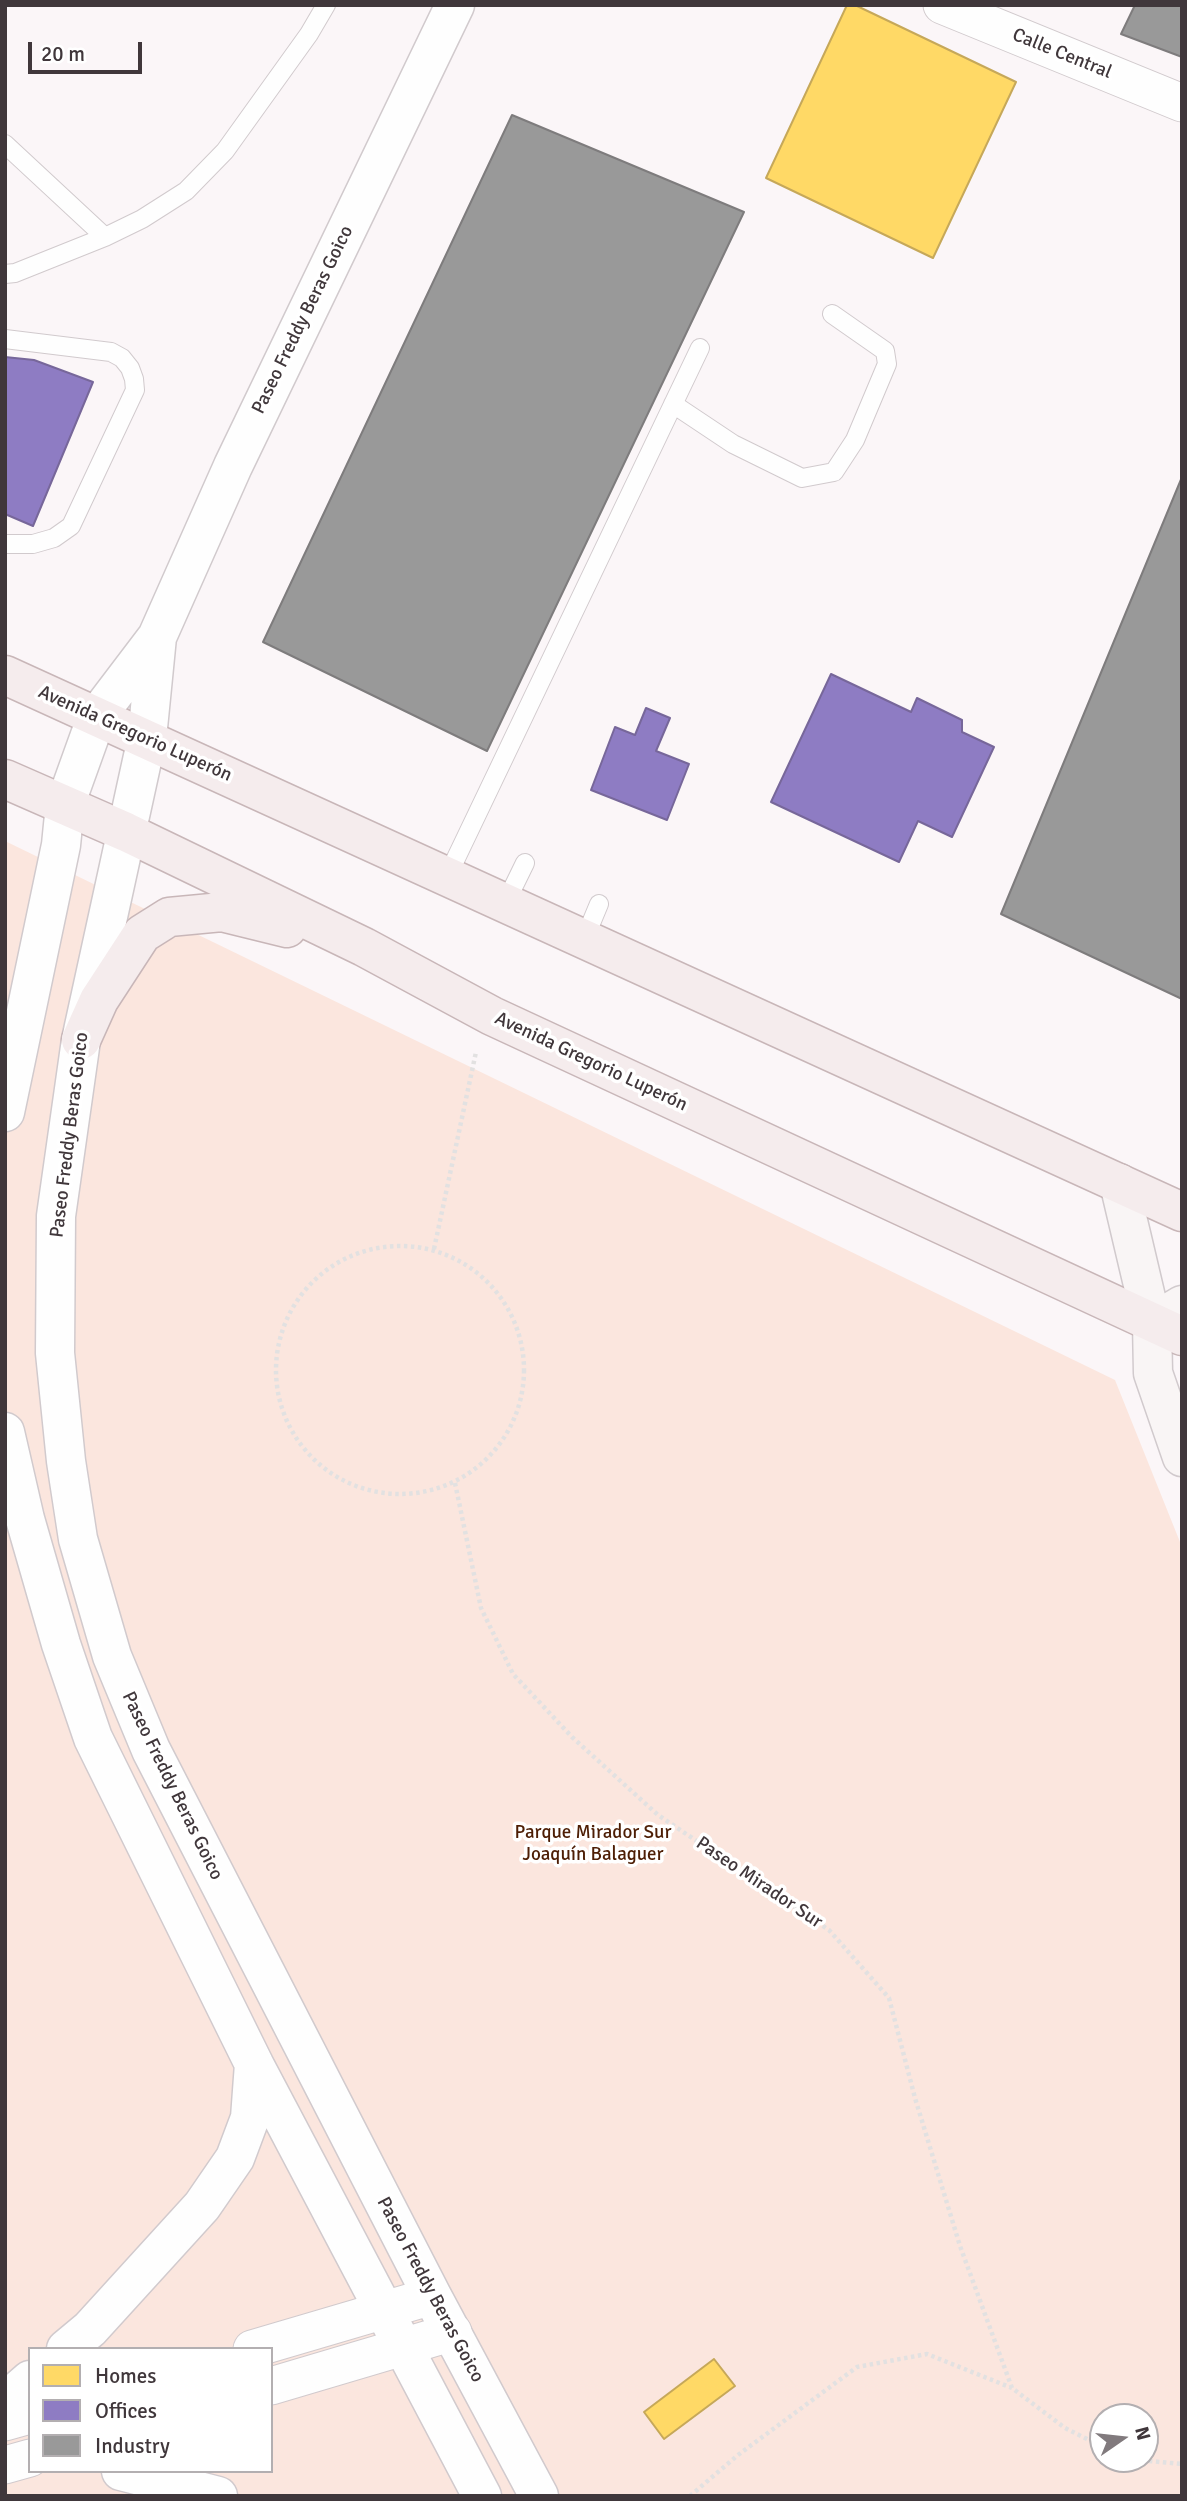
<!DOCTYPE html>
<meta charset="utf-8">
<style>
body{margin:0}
#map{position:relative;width:1187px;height:2501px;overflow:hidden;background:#fbf6f8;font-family:Signika,sans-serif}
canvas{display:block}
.frame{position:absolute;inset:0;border:7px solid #40373b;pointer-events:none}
.legend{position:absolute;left:28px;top:2347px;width:245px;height:126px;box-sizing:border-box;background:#fff;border:2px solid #b3afb1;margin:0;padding:9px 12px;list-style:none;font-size:21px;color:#40373b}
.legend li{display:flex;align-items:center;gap:14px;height:35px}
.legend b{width:35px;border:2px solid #b3afb1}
.north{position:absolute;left:1089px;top:2403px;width:70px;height:70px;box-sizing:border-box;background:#fff;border:2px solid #b3afb1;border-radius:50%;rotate:76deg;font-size:19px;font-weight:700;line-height:28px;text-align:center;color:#40373b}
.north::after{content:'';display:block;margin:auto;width:24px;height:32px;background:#817a7d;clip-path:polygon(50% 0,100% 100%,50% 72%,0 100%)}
.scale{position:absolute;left:28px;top:42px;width:114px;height:32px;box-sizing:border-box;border:4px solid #40373b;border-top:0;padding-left:9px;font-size:21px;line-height:24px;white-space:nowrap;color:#40373b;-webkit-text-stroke:5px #fff;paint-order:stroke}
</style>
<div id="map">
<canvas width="1187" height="2501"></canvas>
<div class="frame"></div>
<ul class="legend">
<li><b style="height:19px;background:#ffd966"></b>Homes</li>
<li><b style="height:19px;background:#8e7cc3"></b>Offices</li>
<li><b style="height:19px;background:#999"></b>Industry</li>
</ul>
<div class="north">N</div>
<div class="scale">20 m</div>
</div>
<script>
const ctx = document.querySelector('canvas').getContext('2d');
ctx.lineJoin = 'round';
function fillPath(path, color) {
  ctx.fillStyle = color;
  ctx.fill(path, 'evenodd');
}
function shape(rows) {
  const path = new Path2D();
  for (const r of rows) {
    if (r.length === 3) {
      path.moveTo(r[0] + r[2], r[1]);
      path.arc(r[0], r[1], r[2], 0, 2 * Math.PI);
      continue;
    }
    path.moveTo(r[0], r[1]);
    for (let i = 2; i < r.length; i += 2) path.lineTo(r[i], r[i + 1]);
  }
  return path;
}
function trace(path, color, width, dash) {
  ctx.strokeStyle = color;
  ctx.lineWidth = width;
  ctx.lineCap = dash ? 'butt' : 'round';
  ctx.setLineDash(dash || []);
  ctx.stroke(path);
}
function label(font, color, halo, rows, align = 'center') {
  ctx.font = font + ' Signika,sans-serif';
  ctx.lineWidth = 7;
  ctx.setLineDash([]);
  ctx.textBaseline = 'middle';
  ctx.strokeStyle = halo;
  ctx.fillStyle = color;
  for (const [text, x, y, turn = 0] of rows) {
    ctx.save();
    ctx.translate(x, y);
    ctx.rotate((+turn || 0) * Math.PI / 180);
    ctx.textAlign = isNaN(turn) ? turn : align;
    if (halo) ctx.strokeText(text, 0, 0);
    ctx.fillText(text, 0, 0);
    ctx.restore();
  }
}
fillPath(shape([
 [5,841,1115,1380,1182,1547,1182,2496,5,2496],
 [30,2349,271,2349,271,2471,30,2471],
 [1103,2417,1145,2417,1145,2459,1103,2459]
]), '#fbe6de');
const homes = shape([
 [847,5,855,5,1016,82,933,258,766,178,847,5],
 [714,2359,735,2386,664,2439,644,2412,714,2359]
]);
fillPath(homes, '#ffd966');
trace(homes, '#c6a859', 2);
const offices = shape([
 [5,357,34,360,93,382,33,526,5,514,5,357],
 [831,674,911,712,917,698,962,720,962,732,994,747,952,837,918,821,899,862,771,802,831,674],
 [646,708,670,718,656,751,689,764,667,820,591,790,615,727,635,735,646,708]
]);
fillPath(offices, '#8e7cc3');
trace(offices, '#77679a', 2);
const industry = shape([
 [1135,5,1182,5,1182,57,1121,34,1135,5],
 [512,115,744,212,487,751,263,642,512,115],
 [1182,477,1182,999,1001,914,1182,477]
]);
fillPath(industry, '#999');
trace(industry, '#7e7c7d', 2);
const service = shape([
 [5,144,105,237],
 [5,274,15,273,105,237,142,219,186,191,225,151,309,34,326,5],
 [5,339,111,352,122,358,130,368,134,379,135,390,71,526,54,538,33,544,5,544],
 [673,404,733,444,802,478,834,472,855,440,887,364,885,351,832,314],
 [447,877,700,348],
 [505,904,525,863],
 [584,940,599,904]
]);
const minor = shape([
 [942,5,1182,103],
 [252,2349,432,2296],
 [271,2386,453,2332],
 [5,2422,30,2415],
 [5,2465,30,2458]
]);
const tertiary = shape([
 [157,637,147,738,81,1040,56,1216,55,1353,66,1461,78,1539,112,1656,151,1750,432,2296,539,2496],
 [5,1112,61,845,65,805,97,716,157,637,233,466,455,5],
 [5,1432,25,1519,61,1644,93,1738,254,2064,482,2496],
 [66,2349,90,2329,202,2206,235,2158,250,2118,254,2064],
 [5,2402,30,2380],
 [121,2471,218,2496]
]);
const secondary = shape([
 [1119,1183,1152,1323,1153,1373,1182,1457],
 [1152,1323,1182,1305]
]);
const primary = shape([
 [5,675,1182,1212],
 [5,779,126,832,364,947,492,1016,1182,1336],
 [81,1040,99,1000,142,934,169,917,222,912,287,928]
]);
trace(service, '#d1cacd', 20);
trace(minor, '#d1cacd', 39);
trace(tertiary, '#d1cacd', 41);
trace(secondary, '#d1cacd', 41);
trace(primary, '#c8b6b8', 41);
trace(shape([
 [400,1370,124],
 [434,1249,476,1052],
 [455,1483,481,1608,513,1674,572,1737,658,1815,829,1930,889,1998,915,2098,960,2246,1012,2388,1065,2428,1103,2447],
 [1128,2459,1182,2464],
 [690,2496,738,2455,857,2367,927,2354,1012,2388]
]), '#e2e1e1', 4.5, [3.5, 3.5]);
trace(service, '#fefefe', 18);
trace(minor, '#fefefe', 37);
trace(tertiary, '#fefefe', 38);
trace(secondary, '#f9f5f5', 38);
trace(primary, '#f5eced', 38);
label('19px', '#40373b', '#fff', [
 ["Calle Central",1062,54,22],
 ["Paseo Freddy Beras Goico",303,320,-64],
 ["Avenida Gregorio Luperón",135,734,24],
 ["Avenida Gregorio Luperón",591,1062,25],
 ["Paseo Freddy Beras Goico",70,1135,-83],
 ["Paseo Freddy Beras Goico",172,1786,64],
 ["Paseo Mirador Sur",759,1883,34],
 ["Paseo Freddy Beras Goico",430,2290,62]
]);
label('19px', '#4d1e05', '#fff', [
 ["Parque Mirador Sur",593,1833],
 ["Joaquín Balaguer",593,1855]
]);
</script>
